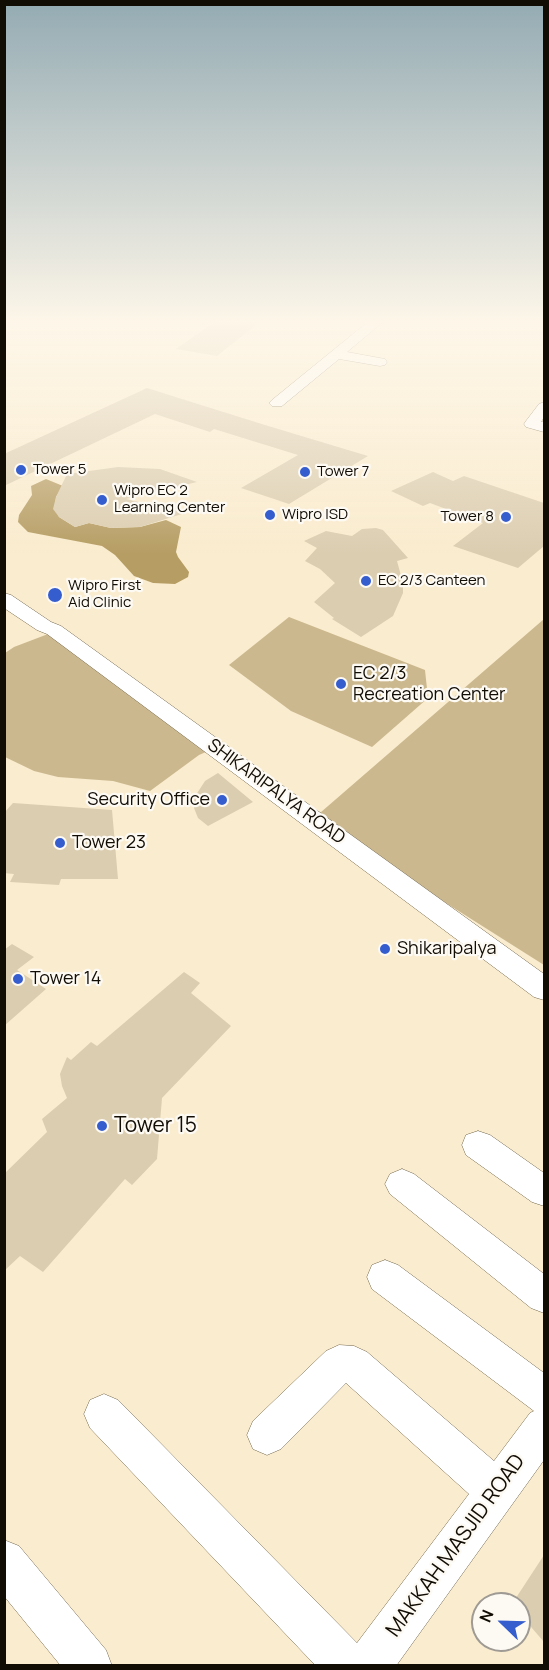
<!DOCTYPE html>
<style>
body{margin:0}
#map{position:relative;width:549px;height:1670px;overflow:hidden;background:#faecce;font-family:Manrope,sans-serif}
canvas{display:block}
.frame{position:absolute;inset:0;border:6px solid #110c04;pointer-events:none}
.north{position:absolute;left:471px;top:1592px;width:60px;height:60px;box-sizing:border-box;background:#fdfaf4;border:2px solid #9f9b94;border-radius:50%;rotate:293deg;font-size:16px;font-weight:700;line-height:24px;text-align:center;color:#110c04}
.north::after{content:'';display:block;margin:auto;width:21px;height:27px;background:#365dcd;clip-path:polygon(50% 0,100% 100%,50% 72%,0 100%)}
</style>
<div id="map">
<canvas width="549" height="1670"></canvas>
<div class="frame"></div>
<div class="north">N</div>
</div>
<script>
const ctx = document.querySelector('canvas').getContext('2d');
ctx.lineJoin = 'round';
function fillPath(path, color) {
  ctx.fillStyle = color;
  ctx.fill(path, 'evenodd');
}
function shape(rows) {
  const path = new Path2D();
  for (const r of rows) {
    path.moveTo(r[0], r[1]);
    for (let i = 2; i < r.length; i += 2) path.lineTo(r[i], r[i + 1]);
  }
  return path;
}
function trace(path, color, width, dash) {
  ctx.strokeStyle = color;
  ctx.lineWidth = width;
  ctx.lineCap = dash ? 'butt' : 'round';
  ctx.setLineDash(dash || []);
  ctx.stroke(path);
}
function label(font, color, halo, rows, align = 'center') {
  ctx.font = font + ' Manrope,sans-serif';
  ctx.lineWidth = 4.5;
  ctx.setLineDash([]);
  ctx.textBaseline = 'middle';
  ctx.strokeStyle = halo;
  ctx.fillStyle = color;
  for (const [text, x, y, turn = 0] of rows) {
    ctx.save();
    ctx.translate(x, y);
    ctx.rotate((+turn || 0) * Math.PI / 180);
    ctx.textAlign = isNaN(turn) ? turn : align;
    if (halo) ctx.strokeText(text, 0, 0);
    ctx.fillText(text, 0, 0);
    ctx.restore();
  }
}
fillPath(shape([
 [289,617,425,670,428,698,372,747,291,711,229,665],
 [544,619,544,965,313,819],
 [56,631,215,748,199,755,150,791,113,781,58,777,34,771,5,757,5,653,14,647]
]), '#cbb88e');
fillPath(shape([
 [46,479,63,486,56,497,55,507,59,517,75,527,89,523,111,528,140,527,166,520,181,527,176,552,178,557,189,572,188,577,175,584,153,583,134,576,115,555,102,546,28,532,18,522,19,515,32,495,31,486]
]), '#b69d64');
fillPath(shape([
 [216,321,261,321,217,356,176,349],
 [147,388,265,425,368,456,289,504,241,488,298,455,214,429,210,432,155,414,4,486,4,454],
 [118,467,160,469,197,482,126,499,185,513,140,527,111,528,89,523,75,527,59,517,53,509,56,497,67,474],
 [433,472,453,481,464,476,544,503,544,546,518,568,453,546,483,523,430,503,423,506,391,491],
 [376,528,383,530,408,558,397,561,403,583,403,593,393,616,361,637,332,619,334,618,314,602,335,583,320,569,305,561,317,548,304,541,326,531,352,536,362,529],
 [218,773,253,802,208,826,198,818,194,808,194,798,205,781],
 [13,803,112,810,118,879,61,879,59,885,10,882,14,874,4,873,4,813],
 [12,944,34,957,17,970,46,989,4,1026,4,950],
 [184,972,200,983,191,993,231,1026,162,1098,157,1159,132,1185,125,1179,43,1272,20,1256,4,1271,4,1174,47,1132,42,1119,67,1098,62,1086,60,1074,67,1057,71,1060,91,1042,97,1046],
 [544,1555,544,1642,519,1613,519,1604,512,1604]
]), '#dbcdb0');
const minor = shape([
 [369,321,384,321,347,352,385,359,387,362,385,365,380,366,339,359,282,406,272,406,269,403,272,400,369,321],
 [544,402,544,417,541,422,544,422,544,432,526,427,524,424,526,421,539,404,544,402],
 [4,593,11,595,51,622,61,626,544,974,544,1000,534,997,47,634,37,630,4,608,4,593],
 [478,1131,490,1135,544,1173,544,1206,532,1202,466,1155,462,1145,466,1135,478,1131],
 [402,1169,414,1174,544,1274,544,1313,531,1308,390,1194,385,1184,390,1174,402,1169],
 [385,1260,398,1265,544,1373,544,1460,396,1666,316,1666,90,1428,84,1414,90,1400,104,1394,118,1400,357,1643,469,1494,346,1383,281,1449,267,1455,253,1449,247,1435,253,1421,326,1351,339,1345,354,1346,367,1352,494,1461,530,1413,534,1411,372,1289,367,1277,372,1265,385,1260],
 [4,1540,19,1546,106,1650,112,1666,61,1666,4,1596,4,1540]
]);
trace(minor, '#73674d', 1);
fillPath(minor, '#fff');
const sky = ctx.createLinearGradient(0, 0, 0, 554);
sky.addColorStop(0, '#94abb3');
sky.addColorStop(0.58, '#fdf6e9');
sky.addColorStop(1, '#fdf6e900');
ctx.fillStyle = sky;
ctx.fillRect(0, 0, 549, 554);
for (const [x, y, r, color] of [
 [21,470,6,"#365dcd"],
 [305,472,6,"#365dcd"],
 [102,500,6,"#365dcd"],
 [270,515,6,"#365dcd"],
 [506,517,6,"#365dcd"],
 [366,581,6,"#365dcd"],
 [55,595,8,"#365dcd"],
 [341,684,6,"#365dcd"],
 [222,800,6,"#365dcd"],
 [60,843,6,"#365dcd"],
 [385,949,6,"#365dcd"],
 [18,979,6,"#365dcd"],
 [102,1126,6,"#365dcd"]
]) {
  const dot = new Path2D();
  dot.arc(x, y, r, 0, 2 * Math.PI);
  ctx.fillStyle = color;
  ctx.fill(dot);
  trace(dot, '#fdfaf4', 2);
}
label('15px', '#110c04', '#fdfaf4', [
 ["Tower 5",33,470],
 ["Tower 7",317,472],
 ["Wipro EC 2",114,491],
 ["Learning Center",114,508],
 ["Wipro ISD",282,515],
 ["Tower 8",494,517,"right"],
 ["EC 2/3 Canteen",378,581],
 ["Wipro First",68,586],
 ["Aid Clinic",68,603]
], 'left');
label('18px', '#110c04', '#fdfaf4', [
 ["EC 2/3",353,674],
 ["Recreation Center",353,695],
 ["Security Office",210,800,"right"],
 ["Tower 23",72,843],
 ["Shikaripalya",397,949],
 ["Tower 14",30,979]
], 'left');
label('18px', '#110c04', '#fdfaf4', [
 ["SHIKARIPALYA ROAD",276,792,36]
]);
label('21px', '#110c04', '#fdfaf4', [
 ["Tower 15",114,1126]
], 'left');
label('21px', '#110c04', '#fdfaf4', [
 ["MAKKAH MASJID ROAD",456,1546,-54]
]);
</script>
